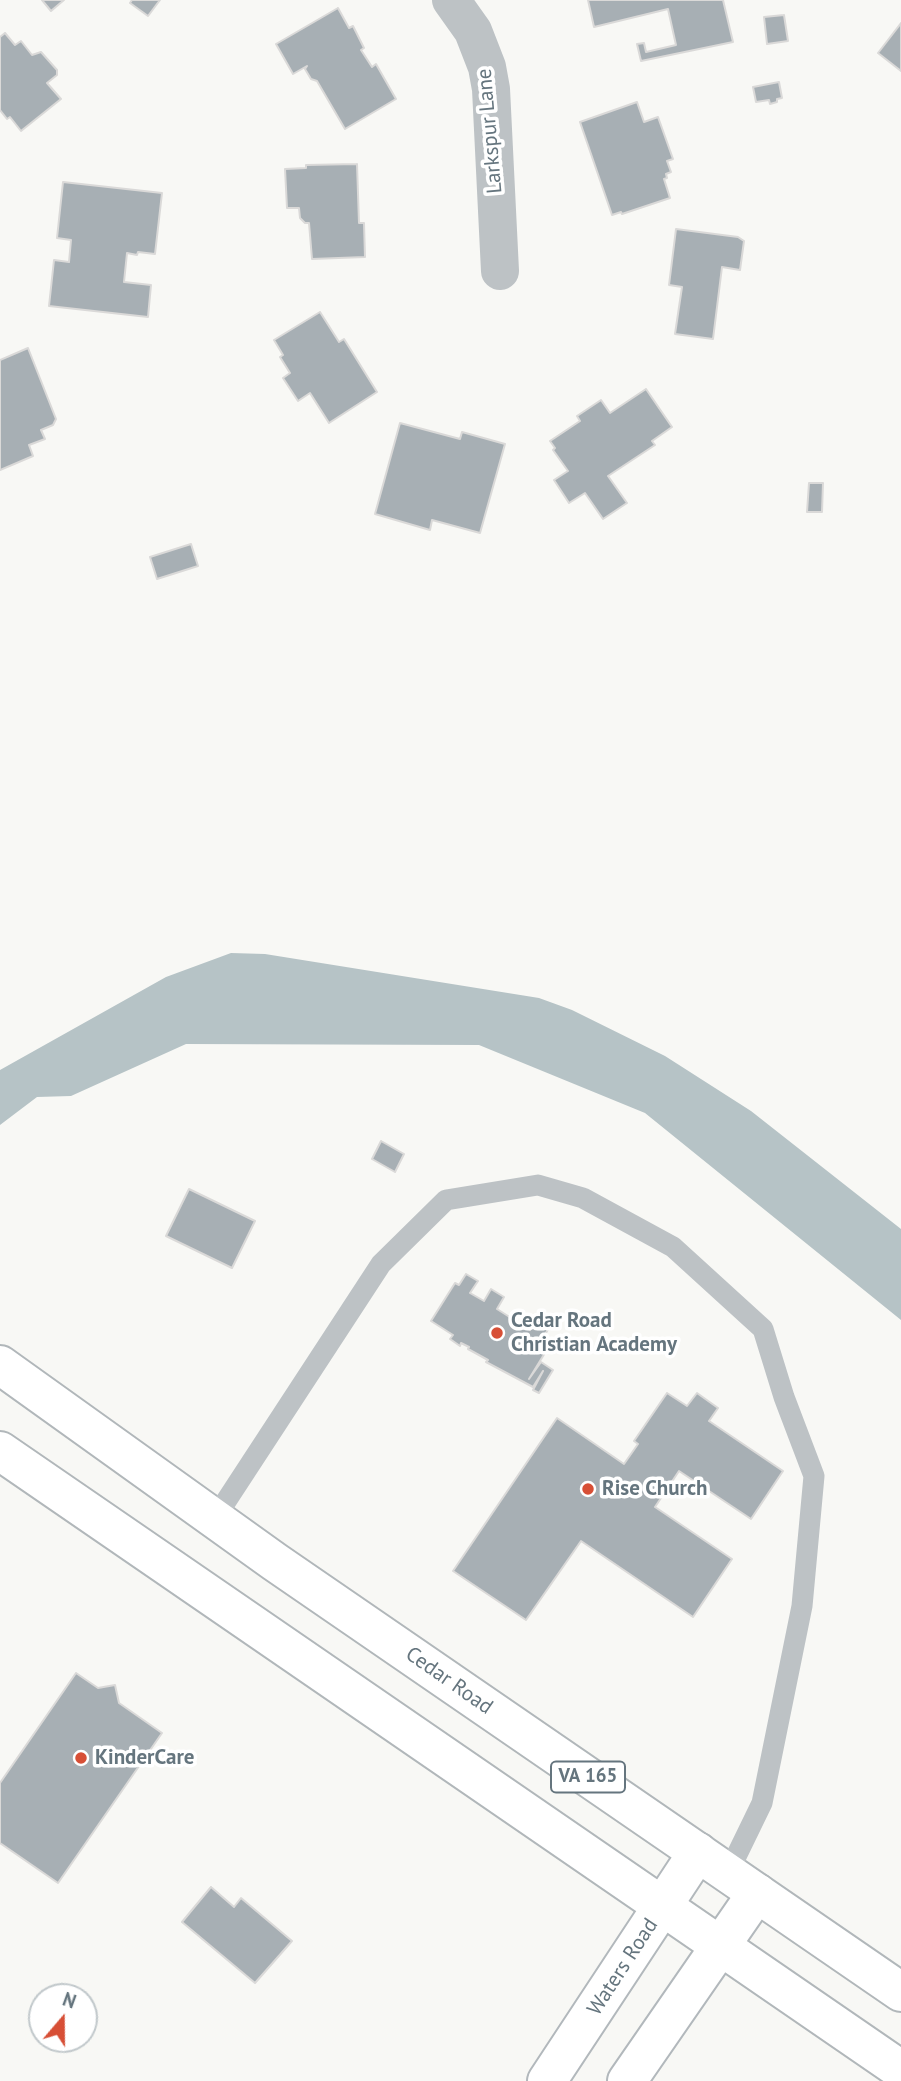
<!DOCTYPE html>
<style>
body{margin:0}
#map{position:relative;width:901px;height:2081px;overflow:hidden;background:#f8f8f5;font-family:"PT Sans",sans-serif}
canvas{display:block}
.north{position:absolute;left:28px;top:1983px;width:70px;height:70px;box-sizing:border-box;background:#fff;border:2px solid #c1c8cb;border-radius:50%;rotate:20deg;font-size:19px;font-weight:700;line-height:28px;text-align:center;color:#65757e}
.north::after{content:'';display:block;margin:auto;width:24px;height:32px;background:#d74f36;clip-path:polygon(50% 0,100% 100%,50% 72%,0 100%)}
</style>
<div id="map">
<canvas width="901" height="2081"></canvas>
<div class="north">N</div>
</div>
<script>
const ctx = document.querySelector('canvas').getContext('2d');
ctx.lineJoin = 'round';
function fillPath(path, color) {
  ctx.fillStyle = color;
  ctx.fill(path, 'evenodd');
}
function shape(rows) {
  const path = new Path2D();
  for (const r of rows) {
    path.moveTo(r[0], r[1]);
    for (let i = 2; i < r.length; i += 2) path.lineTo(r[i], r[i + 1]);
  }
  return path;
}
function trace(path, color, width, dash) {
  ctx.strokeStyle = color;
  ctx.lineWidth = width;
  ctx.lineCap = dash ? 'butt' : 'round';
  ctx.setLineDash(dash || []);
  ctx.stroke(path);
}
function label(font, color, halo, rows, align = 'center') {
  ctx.font = font + ' "PT Sans",sans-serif';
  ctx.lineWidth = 7;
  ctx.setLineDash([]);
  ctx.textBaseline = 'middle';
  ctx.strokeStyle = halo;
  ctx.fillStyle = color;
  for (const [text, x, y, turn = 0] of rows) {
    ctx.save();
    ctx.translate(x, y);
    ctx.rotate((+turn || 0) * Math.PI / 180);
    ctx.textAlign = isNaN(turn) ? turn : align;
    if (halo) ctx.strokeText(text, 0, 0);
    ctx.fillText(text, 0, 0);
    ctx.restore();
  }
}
fillPath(shape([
 [231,953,265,954,539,998,572,1010,665,1056,751,1111,901,1229,901,1320,645,1113,479,1045,186,1044,71,1096,37,1097,0,1125,0,1070,166,977]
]), '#b6c3c6');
const building = shape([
 [42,0,64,0,51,11,42,0],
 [132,0,160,0,148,16,130,3,132,0],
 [588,0,723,0,733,42,641,61,637,44,644,43,646,52,676,45,668,9,594,27,588,0],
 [338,8,349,28,353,26,364,48,361,50,372,67,376,64,396,99,345,129,317,81,311,79,305,69,307,66,293,74,276,44,338,8],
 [784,15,788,41,767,44,764,17,784,15],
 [901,23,901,71,878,53,901,23],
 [5,33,15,45,21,41,32,55,41,52,57,70,57,75,47,83,61,99,21,131,10,117,7,119,0,110,0,37,5,33],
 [779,82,782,98,777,99,777,102,770,104,769,100,756,102,753,87,779,82],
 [637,102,644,122,658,117,673,159,667,161,671,172,666,174,667,178,664,179,670,198,622,214,621,212,612,215,580,122,637,102],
 [357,164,359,223,364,223,365,257,312,259,309,223,305,223,300,218,299,208,287,208,285,169,306,168,306,165,357,164],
 [63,182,162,193,155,254,138,252,137,255,127,253,124,282,151,285,148,317,49,306,54,260,69,262,71,240,57,238,63,182],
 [676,229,738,237,744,241,740,270,722,267,713,339,675,334,682,287,669,285,676,229],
 [320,312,339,342,344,339,377,392,329,423,310,393,298,401,283,378,290,373,280,357,283,355,274,340,320,312],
 [28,348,56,419,53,425,41,430,45,439,29,445,33,456,0,470,0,360,28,348],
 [646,389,672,427,652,441,655,445,608,476,627,503,603,519,585,493,569,503,554,480,568,471,553,450,555,448,550,441,580,421,577,416,601,400,610,413,646,389],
 [400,423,460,439,462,432,505,444,480,533,432,520,430,530,375,514,400,423],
 [809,483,823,483,822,512,807,512,809,483],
 [191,544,198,566,157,579,150,557,191,544],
 [381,1141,404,1154,395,1172,372,1159,381,1141],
 [189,1189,255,1221,232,1268,166,1236,189,1189],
 [466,1274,478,1281,470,1293,484,1301,491,1289,504,1297,497,1309,530,1330,537,1319,550,1326,543,1338,551,1343,529,1379,541,1362,553,1370,539,1393,533,1390,543,1371,533,1387,486,1362,488,1360,468,1349,469,1347,461,1343,460,1346,450,1339,453,1335,431,1321,455,1283,459,1285,466,1274],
 [667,1393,687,1406,697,1393,718,1408,709,1421,783,1471,751,1519,679,1471,655,1507,732,1559,693,1617,581,1541,526,1620,453,1571,557,1418,624,1464,638,1444,634,1441,667,1393],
 [76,1673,98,1688,115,1685,119,1703,162,1733,58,1883,0,1843,0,1783,76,1673],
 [211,1887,234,1907,241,1898,292,1941,255,1983,182,1922,211,1887]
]);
fillPath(building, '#a7afb4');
trace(building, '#dad9d8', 2);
const secondary = shape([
 [547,2081,698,1852],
 [627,2081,757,1893]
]);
const primary = shape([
 [0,1365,275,1562,901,1992],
 [0,1451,901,2070]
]);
trace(secondary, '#b2b8bc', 42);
trace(primary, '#b1b7ba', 42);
trace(shape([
 [215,1518,381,1264,446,1200,538,1185,583,1198,673,1247,763,1329,784,1397,814,1476,802,1606,762,1803,728,1873]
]), '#bdc2c5', 21);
trace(shape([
 [451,0,473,31,487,67,491,89,500,271]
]), '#bdc2c5', 38);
trace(secondary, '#fff', 38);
trace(primary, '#fff', 38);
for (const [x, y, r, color] of [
 [497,1333,7,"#d74f36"],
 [588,1489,7,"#d74f36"],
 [81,1758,7,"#d74f36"]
]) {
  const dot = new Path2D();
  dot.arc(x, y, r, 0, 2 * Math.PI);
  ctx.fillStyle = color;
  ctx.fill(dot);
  trace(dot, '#fff', 2.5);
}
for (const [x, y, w] of [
 [588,1777,74]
]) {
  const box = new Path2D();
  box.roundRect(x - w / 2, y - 15.5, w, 31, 5);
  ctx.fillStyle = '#fff';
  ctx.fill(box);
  trace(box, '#65757e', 2);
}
label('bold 19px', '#65757e', null, [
 ["VA 165",588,1777]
]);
label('21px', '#65757e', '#fff', [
 ["Larkspur Lane",490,131,-95],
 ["Cedar Road",449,1681,35],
 ["Waters Road",623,1967,-57]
]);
label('bold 21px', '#65757e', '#fff', [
 ["Cedar Road",511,1321],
 ["Christian Academy",511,1345],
 ["Rise Church",602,1489],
 ["KinderCare",95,1758]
], 'left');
</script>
